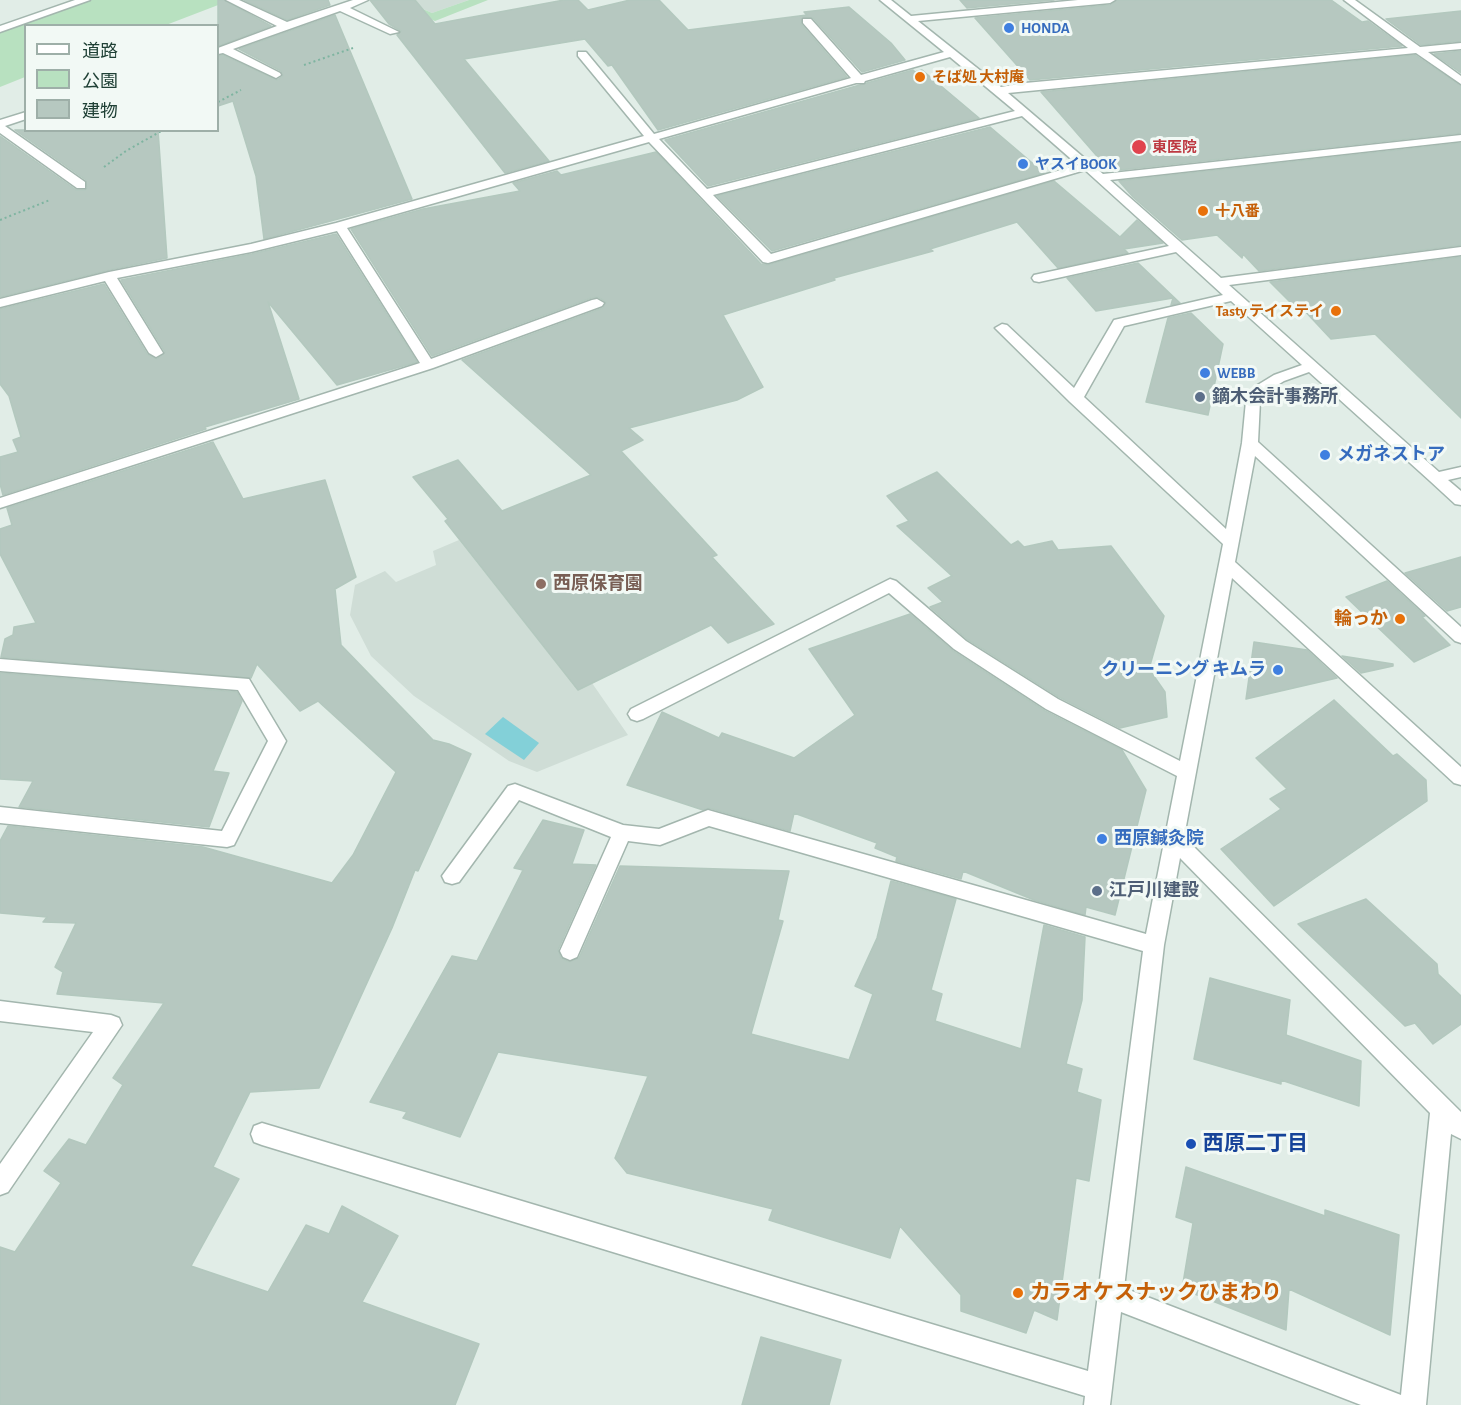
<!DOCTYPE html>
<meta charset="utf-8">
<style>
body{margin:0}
#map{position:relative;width:1461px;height:1405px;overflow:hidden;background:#e1ede7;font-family:"Alegreya Sans","Noto Sans JP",sans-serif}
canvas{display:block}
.legend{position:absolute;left:24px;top:24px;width:195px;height:108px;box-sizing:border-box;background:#f2f9f5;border:2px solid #9eafa8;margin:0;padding:8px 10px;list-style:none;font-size:18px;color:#1f4035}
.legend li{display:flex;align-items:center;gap:12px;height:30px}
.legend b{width:30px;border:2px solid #9eafa8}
</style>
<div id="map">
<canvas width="1461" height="1405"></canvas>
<ul class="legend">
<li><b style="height:8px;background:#fff"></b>道路</li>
<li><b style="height:16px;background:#b8e1c0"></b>公園</li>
<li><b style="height:16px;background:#b6c8c0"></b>建物</li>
</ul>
</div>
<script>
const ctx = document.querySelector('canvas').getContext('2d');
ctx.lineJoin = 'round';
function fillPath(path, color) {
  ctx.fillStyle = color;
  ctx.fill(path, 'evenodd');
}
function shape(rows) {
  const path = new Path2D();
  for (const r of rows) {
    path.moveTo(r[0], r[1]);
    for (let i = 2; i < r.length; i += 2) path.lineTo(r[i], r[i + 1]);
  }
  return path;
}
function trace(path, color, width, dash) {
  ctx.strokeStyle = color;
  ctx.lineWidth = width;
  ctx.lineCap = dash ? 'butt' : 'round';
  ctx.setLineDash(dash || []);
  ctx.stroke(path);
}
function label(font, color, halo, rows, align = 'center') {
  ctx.font = font + ' "Alegreya Sans","Noto Sans JP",sans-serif';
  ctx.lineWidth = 6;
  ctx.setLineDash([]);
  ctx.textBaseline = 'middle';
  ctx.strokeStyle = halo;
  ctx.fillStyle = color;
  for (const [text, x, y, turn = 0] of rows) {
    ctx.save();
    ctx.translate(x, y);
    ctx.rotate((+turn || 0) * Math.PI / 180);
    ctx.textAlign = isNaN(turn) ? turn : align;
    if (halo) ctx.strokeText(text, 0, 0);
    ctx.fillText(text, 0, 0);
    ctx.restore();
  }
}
fillPath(shape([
 [402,0,469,0,432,13],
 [459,540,578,690,592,683,628,735,537,772,509,761,414,696,371,656,350,615,355,585,385,571,396,582,436,565,433,551]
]), '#cfddd6');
fillPath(shape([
 [92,0,222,0,226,2,166,25,26,26,25,77,0,87,0,32],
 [386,0,402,0,432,13,469,0,488,0,435,21]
]), '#b8e1c0');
fillPath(shape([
 [503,717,539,743,524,760,485,734]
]), '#83d0d8');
const building = shape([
 [218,0,224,0,271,26,218,46,218,0],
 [244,0,328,0,330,5,287,20,244,0],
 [370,0,415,0,435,24,564,0,578,0,588,10,630,0,659,0,688,30,807,15,804,12,849,7,891,43,905,60,862,72,813,18,803,17,801,24,847,77,658,130,612,65,608,66,585,39,464,59,549,161,505,173,397,35,401,31,389,24,370,0],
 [960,0,1054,0,967,8,960,0],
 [1117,0,1331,0,1362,22,1368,21,1402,46,1030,80,975,18,1110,5,1117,0],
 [1461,11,1461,41,1421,45,1386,19,1461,11],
 [335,15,412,199,264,239,256,176,233,101,218,106,218,56,223,55,277,80,283,76,281,71,239,49,335,15],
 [1461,51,1461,73,1434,54,1461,51],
 [1415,55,1461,86,1461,133,1110,171,1041,92,1415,55],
 [913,70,915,72,922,70,979,118,708,186,665,140,913,70],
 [990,127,1044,173,772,251,717,196,990,127],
 [15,130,158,130,167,258,109,270,0,297,0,136,76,190,85,190,87,188,86,180,15,130],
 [1461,143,1461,245,1259,271,1243,254,1242,258,1217,235,1182,240,1133,197,1119,181,1461,143],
 [656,152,761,264,768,265,1054,181,1120,237,1137,220,1163,243,1124,249,1128,253,1058,268,1017,222,930,249,933,251,834,278,835,280,723,315,763,387,737,400,629,428,643,440,621,451,717,555,712,557,774,624,728,643,711,625,578,690,445,521,448,519,413,477,458,460,502,511,591,475,462,360,603,308,606,302,598,297,591,298,432,356,351,229,423,209,520,191,513,183,557,171,561,175,656,152],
 [336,234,417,362,337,385,268,302,299,399,205,427,206,429,3,495,0,484,0,457,18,452,13,440,21,437,9,396,0,384,0,309,104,284,147,354,157,359,165,352,121,280,252,254,336,234],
 [1461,257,1461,418,1375,334,1331,339,1302,308,1297,309,1270,282,1461,257],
 [1138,263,1180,303,1171,305,1173,298,1096,311,1067,278,1138,263],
 [1191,313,1223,344,1208,415,1146,402,1168,318,1191,313],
 [213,442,243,499,325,480,356,577,335,589,341,645,433,740,449,744,471,754,418,871,415,870,392,928,319,1088,250,1092,213,1167,239,1179,191,1266,268,1292,306,1225,329,1234,342,1206,398,1236,362,1302,479,1344,455,1405,0,1405,0,1247,15,1252,61,1183,44,1171,69,1139,86,1145,123,1085,113,1078,164,1003,57,994,63,972,55,967,76,923,43,922,47,917,0,913,0,841,8,826,203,847,332,883,353,855,396,772,318,701,300,711,257,664,251,678,1,657,5,639,13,635,14,627,36,623,0,554,0,529,12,525,7,508,213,442],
 [937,472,1011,545,1018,541,1024,547,1052,541,1058,550,1111,546,1164,616,1149,669,1165,692,1167,717,1120,728,1059,697,967,639,930,607,943,602,928,588,952,576,897,526,909,521,887,496,937,472],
 [1461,557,1461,607,1447,611,1405,573,1461,557],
 [1387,581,1425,616,1422,617,1450,645,1414,662,1346,597,1387,581],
 [910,614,953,651,1045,711,1122,750,1146,790,1115,915,1086,907,1085,915,1034,900,963,871,961,879,896,861,897,857,875,848,877,843,794,813,790,831,709,808,703,810,627,785,662,712,719,738,722,733,794,758,855,715,809,649,910,614],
 [1254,642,1307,650,1337,678,1246,699,1254,642],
 [1342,656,1393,664,1393,666,1361,673,1342,656],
 [0,673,237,692,242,701,213,771,229,773,209,827,19,807,33,781,0,779,0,673],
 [1334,700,1393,756,1397,754,1426,780,1427,801,1274,906,1221,849,1281,809,1270,799,1287,789,1256,758,1334,700],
 [543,820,584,830,572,864,596,865,558,950,561,958,569,962,579,958,620,866,789,871,778,920,783,921,751,1034,849,1060,873,994,855,986,877,938,891,881,956,899,931,990,942,994,935,1021,1021,1049,1044,925,1085,937,1082,1000,1066,1064,1082,1069,1077,1092,1101,1100,1089,1181,1076,1178,1057,1320,1034,1310,1026,1333,961,1311,961,1295,900,1226,890,1258,769,1220,773,1209,627,1173,615,1158,648,1076,498,1052,460,1137,403,1118,407,1112,370,1102,452,956,477,961,523,870,514,868,543,820],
 [1366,899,1437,964,1438,974,1461,996,1461,1024,1433,1044,1415,1023,1405,1026,1298,924,1366,899],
 [1210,978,1290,1000,1286,1035,1361,1061,1359,1106,1281,1080,1281,1084,1194,1059,1210,978],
 [1186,1167,1325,1216,1325,1210,1399,1235,1390,1335,1289,1289,1286,1330,1182,1289,1193,1223,1176,1217,1186,1167],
 [761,1337,841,1360,829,1405,742,1405,761,1337]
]);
fillPath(building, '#b6c8c0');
trace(building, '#b3c8be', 1.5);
const minor = shape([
 [75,0,90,0,0,32,0,26,75,0],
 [226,0,239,0,287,22,353,0,368,0,350,8,399,32,390,34,340,11,233,49,280,73,281,75,276,78,223,53,218,54,218,48,277,26,226,0],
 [880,0,891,0,911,16,1078,0,1115,0,1110,3,918,21,1001,87,1025,83,1408,48,1344,0,1355,0,1420,47,1461,43,1461,49,1428,52,1461,76,1461,84,1416,53,1008,93,1103,174,1461,135,1461,141,1110,180,1221,278,1461,247,1461,255,1229,285,1439,472,1461,467,1461,477,1448,480,1461,491,1461,505,1455,504,1430,481,1309,372,1284,381,1266,392,1260,401,1258,442,1461,627,1461,643,1455,641,1255,456,1235,562,1461,767,1461,785,1454,783,1232,578,1184,837,1461,1112,1461,1139,1451,1134,1426,1405,1361,1405,1121,1312,1110,1405,1084,1405,1085,1396,262,1145,254,1142,251,1134,254,1126,262,1123,1088,1371,1143,951,709,826,660,845,628,841,577,957,570,960,563,957,560,951,611,837,519,800,459,882,452,884,445,882,442,876,508,786,515,784,623,825,659,829,708,810,1146,934,1177,776,1046,709,954,649,889,593,643,719,637,721,631,719,628,714,631,709,890,579,896,581,966,641,1058,699,1180,761,1223,544,1070,402,995,328,1002,324,1007,325,1074,388,1114,320,1223,295,1176,252,1039,282,1034,281,1032,278,1034,275,1169,246,1085,170,768,263,763,262,649,142,347,228,431,359,592,300,597,299,604,303,602,306,433,368,0,508,0,498,420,363,337,231,251,252,117,278,163,353,156,357,149,353,105,281,0,307,0,299,109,272,251,244,336,223,644,136,578,56,578,52,586,52,654,134,851,78,803,23,803,19,811,19,861,75,944,52,880,0],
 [950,57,1015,111,707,189,659,139,856,83,864,83,865,81,950,57],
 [1022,116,1078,165,771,254,713,195,1022,116],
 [1231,301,1302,365,1274,375,1256,386,1246,401,1242,443,1226,529,1084,397,1124,326,1231,301],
 [1180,858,1430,1113,1401,1395,1124,1288,1164,945,1180,858],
 [26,112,26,119,5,126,85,182,85,188,77,188,0,133,0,120,26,112],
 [0,659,249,679,286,741,234,845,227,847,0,823,0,807,222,831,268,741,238,690,0,671,0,659],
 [0,1001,111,1015,119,1018,122,1025,8,1192,0,1195,0,1164,93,1032,0,1021,0,1001]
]);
trace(minor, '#a3b6ae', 3);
trace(shape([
 [304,65,353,48],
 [218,102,241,90],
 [104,167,126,151,163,130],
 [0,220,50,200]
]), '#7eb4a0', 2, [2, 3]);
fillPath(minor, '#fff');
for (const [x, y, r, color] of [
 [1009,28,6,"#3f7fe0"],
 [920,77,6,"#e8710a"],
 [1139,147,8,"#e0444e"],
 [1023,164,6,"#3f7fe0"],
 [1203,211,6,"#e8710a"],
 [1336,311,6,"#e8710a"],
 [1205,373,6,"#3f7fe0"],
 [1200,397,6,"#5c6f8a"],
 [1325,455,6,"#3f7fe0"],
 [541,584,6,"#8d6e63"],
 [1400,619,6,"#e8710a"],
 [1278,670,6,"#3f7fe0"],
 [1102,839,6,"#3f7fe0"],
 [1097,891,6,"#5c6f8a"],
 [1191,1144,6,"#1a4fb4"],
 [1018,1293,6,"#e8710a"]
]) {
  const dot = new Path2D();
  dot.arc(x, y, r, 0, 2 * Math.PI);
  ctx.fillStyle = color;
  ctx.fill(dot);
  trace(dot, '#f2f9f5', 2);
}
label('bold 15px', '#366cbe', '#f2f9f5', [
 ["HONDA",1021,28],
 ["ヤスイBOOK",1035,164],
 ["WEBB",1217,373]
], 'left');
label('bold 15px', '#c56008', '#f2f9f5', [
 ["そば処 大村庵",932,77],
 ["十八番",1215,211],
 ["Tasty テイステイ",1324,311,"right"]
], 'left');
label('bold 15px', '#be3a42', '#f2f9f5', [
 ["東医院",1152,147]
], 'left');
label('bold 18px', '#4e5e75', '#f2f9f5', [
 ["鏑木会計事務所",1212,397],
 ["江戸川建設",1109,891]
], 'left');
label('bold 18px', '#366cbe', '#f2f9f5', [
 ["メガネストア",1337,455],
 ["クリーニング キムラ",1266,670,"right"],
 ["西原鍼灸院",1114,839]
], 'left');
label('bold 18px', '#785e54', '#f2f9f5', [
 ["西原保育園",553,584]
], 'left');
label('bold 18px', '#c56008', '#f2f9f5', [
 ["輪っか",1388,619]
], 'right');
label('bold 21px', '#164399', '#f2f9f5', [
 ["西原二丁目",1203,1144]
], 'left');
label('bold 21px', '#c56008', '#f2f9f5', [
 ["カラオケスナックひまわり",1030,1293]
], 'left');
</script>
